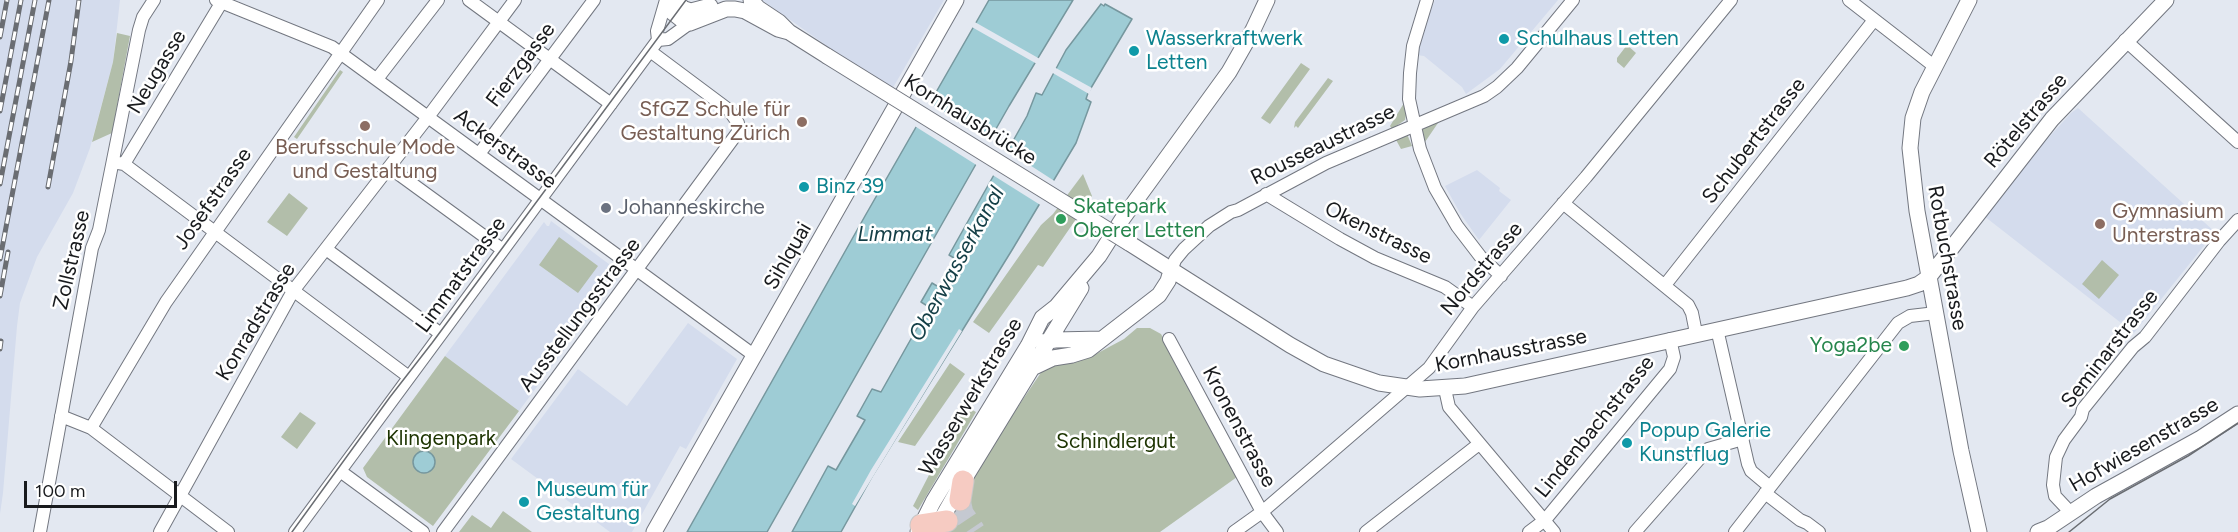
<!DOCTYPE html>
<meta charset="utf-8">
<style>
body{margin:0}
#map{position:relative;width:2238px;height:532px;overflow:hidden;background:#e3e8f1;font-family:Figtree,sans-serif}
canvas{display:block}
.scale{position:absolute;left:24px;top:481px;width:153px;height:27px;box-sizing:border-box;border:3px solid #181a1d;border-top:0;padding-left:8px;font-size:18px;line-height:21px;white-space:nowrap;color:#181a1d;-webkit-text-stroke:4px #fff;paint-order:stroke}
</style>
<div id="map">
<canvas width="2238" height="532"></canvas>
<div class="scale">100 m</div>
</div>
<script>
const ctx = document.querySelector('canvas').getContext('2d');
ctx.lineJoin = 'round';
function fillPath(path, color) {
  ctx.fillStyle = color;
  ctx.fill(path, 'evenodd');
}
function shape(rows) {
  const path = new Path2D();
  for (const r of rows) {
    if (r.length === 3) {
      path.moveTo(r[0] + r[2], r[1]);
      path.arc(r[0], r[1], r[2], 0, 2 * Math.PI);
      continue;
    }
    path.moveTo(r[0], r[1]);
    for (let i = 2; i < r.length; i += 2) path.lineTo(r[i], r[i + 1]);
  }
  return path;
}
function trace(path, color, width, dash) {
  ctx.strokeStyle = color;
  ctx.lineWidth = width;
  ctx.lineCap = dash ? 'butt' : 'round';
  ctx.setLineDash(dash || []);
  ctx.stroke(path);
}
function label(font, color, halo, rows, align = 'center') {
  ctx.font = font + ' Figtree,sans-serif';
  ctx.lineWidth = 5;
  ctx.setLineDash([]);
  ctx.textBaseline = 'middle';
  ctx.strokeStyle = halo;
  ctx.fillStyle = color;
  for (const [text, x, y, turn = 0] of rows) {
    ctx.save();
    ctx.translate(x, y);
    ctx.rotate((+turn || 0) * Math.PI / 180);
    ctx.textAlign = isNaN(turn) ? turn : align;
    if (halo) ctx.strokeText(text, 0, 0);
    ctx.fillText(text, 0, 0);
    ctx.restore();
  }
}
fillPath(shape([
 [0,0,120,0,113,62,90,148,73,193,37,257,20,303,17,326,3,493,0,514],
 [762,0,944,0,891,91],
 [1435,0,1558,0,1500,69,1466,94,1462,87,1424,56,1417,55,1424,27],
 [2078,108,2215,232,2134,333,1984,216,2031,157,2071,113],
 [1477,170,1500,188,1499,191,1511,200,1479,240,1460,213,1445,186],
 [551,221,621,273,519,411,445,356,544,222,547,226,549,226],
 [688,323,737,359,686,449,680,446,632,532,610,532,511,459,578,369,627,406]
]), '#d4dced');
fillPath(shape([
 [117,33,130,36,112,133,92,142,113,62],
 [1627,45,1636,53,1624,68,1617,62,1617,58],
 [1301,63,1310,69,1270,124,1261,118],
 [340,70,343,72,297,139,294,137],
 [1328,78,1333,81,1298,128,1296,126,1294,128,1295,122],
 [1404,103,1406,103,1407,110,1405,120,1392,129,1390,126],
 [1436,119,1438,123,1425,142,1422,127],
 [1407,134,1412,146,1401,149,1395,138],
 [1083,174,1092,196,1043,267,1038,265,989,333,973,322,1041,225,1053,214],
 [289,193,308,208,287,236,267,222],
 [559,237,598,266,578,293,539,265],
 [2102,260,2119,275,2099,299,2082,284],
 [1137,328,1150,328,1161,334,1237,477,1160,532,941,532,982,460,1042,371,1053,364,1096,354,1124,339],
 [445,356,519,411,433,526,367,477,363,468],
 [950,363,965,374,915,446,898,442],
 [965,406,976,412,918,510,913,506,929,475,949,425],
 [300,412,316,423,297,449,281,437],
 [503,511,532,532,459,532,472,515,491,528]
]), '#b2beaa');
const water = shape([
 [989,0,1073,0,1009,106,767,532,687,532,865,216,989,0],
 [1101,4,1104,6,1105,4,1132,19,1088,93,1086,99,1091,102,1076,143,1012,250,873,475,841,532,792,532,828,466,836,470,865,420,857,416,872,389,881,392,929,307,921,302,932,283,942,289,959,261,949,255,1027,116,1036,93,1042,95,1066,50,1101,4],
 [424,462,11]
]);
fillPath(water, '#9eccd5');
trace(water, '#76979e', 1.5);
fillPath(shape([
 [973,21,1040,59,1037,64,970,26],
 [1054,67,1092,88,1089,94,1051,72],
 [927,101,992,142,978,166,913,125],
 [1005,149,1056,182,1042,206,991,174],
 [959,329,962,331,855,506,852,504,871,470]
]), '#e3e8f1');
trace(shape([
 [960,500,963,513,975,531]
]), '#c5c9d1', 21, [21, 10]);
const minor = shape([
 [216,0,332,47,755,356],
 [469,0,611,104],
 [1427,0,1413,46,1410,73,1409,99,1420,149,1435,188,1457,226,1480,256,1501,276],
 [1849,0,1934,66],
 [658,40,657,31,666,0],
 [658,40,668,39,690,23],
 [2125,40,2238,142],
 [377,79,438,0],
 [479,154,594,0],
 [113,162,124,164,409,377],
 [124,164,223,0],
 [389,167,503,250],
 [1266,194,1340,239,1375,258,1445,287,1473,307],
 [1563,203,1688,305,1692,313,1696,333],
 [326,249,441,334],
 [1171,271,1175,260,1184,249,1209,226,1231,212,1238,210,1326,163,1484,96,1497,87,1517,68,1573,0],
 [1665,285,1874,20],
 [1717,329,1748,464,1751,471,1770,487],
 [1169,339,1262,512,1277,532],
 [1445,389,1449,407,1554,532],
 [61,416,91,428,228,532],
 [91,428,166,302,378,0],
 [340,471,423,532],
 [1765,493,1800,520,1807,523,1819,532],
 [2071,513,2055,496,2053,485,2056,457,2064,440,2081,417,2083,409,2133,347,2145,337,2219,241,2238,220],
 [40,532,92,248,99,230,139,30,143,17,154,0],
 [160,532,293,291,428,117,515,0],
 [295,532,658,40],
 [443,532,738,132,738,123,729,110,650,51],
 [1234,532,1262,512,1429,368,1473,307,1586,177,1731,0],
 [1366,532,1479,444],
 [1529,532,1545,520,1670,369,1674,357,1670,339],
 [1635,532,1708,449,1743,439],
 [1735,532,1898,323,1910,316,1936,313]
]);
const tertiary = shape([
 [668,0,672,12,686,23,690,23,726,9,735,9,745,11,778,29,789,32],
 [677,0,682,8,691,11,710,6],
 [751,0,758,8,779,22,789,32,827,56],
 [1969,0,1922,92,1913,118,1910,148,1917,211,1961,451,1979,532],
 [1129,243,1290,345,1324,364,1379,383,1420,389,1465,386,1907,288,1919,284,1929,277,2052,119,2166,0],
 [1042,342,1055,340,1102,339],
 [1032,368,1053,358,1072,355,1088,350,1159,295,1168,281,1171,271],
 [937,527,963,481,1081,288],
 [654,532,956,0],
 [918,532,933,502,1028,346,1042,318,1056,307,1099,256,1123,218,1229,72,1253,30,1267,0],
 [2038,532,2048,528,2096,496,2201,438,2238,414]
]);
const trunk = shape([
 [960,500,963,481],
 [923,532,921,525,947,521]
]);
trace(minor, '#737780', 14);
trace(tertiary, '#737780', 17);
trace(trunk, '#c8c8c9', 23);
trace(minor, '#fff', 12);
trace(tertiary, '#fff', 15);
trace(trunk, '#f6cbc2', 21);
trace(shape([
 [292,532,390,397,432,343,686,0],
 [2069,532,2110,499,2188,456,2238,423]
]), '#6a6d72', 1.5);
const rail = shape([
 [0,37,7,0],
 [0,111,21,0],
 [0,184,35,0],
 [48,187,71,61,79,0],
 [0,259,49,0],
 [0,296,8,252],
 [0,349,1,341]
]);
trace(rail, '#6a6d72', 5);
trace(rail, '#fff', 3, [9]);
const tertiaryBridge = shape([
 [827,56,1129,243]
]);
trace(tertiaryBridge, '#737780', 17, []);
trace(tertiaryBridge, '#fff', 15);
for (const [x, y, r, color] of [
 [1504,39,6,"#0f9aa8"],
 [1134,51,6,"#0f9aa8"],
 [802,122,6,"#8d6e63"],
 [365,126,6,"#8d6e63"],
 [804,187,6,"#0f9aa8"],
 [606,208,6,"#6b7280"],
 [1061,219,6,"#2e9e5b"],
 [2100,224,6,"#8d6e63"],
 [1904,346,6,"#2e9e5b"],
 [1627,443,6,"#0f9aa8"],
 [524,502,6,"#0f9aa8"]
]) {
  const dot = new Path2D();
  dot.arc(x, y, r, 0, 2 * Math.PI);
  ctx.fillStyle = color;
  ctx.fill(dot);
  trace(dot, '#fff', 2);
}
label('21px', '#0d838f', '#fff', [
 ["Wasserkraftwerk",1146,39],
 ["Letten",1146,63],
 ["Schulhaus Letten",1516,39],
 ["Binz 39",816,187],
 ["Popup Galerie",1639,431],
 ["Kunstflug",1639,455],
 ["Museum für",536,490],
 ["Gestaltung",536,514]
], 'left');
label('21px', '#181a1d', '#fff', [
 ["Fierzgasse",521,65,-53],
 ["Neugasse",157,72,-59],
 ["Kornhausbrücke",970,120,32],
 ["Rötelstrasse",2026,121,-50],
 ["Schubertstrasse",1754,141,-52],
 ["Rousseaustrasse",1323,145,-26],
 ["Ackerstrasse",505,149,36],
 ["Josefstrasse",213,199,-55],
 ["Okenstrasse",1378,233,26],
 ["Sihlquai",788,256,-60],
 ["Rotbuchstrasse",1947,258,80],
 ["Zollstrasse",72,260,-77],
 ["Nordstrasse",1482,269,-50],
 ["Limmatstrasse",461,275,-54],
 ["Ausstellungsstrasse",580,315,-53],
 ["Konradstrasse",256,322,-59],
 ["Seminarstrasse",2110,349,-52],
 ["Kornhausstrasse",1511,351,-11],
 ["Wasserwerkstrasse",971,397,-59],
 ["Kronenstrasse",1239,427,62],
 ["Lindenbachstrasse",1595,427,-51],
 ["Hofwiesenstrasse",2144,445,-30]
]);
label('21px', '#785e54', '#fff', [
 ["SfGZ Schule für",790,110],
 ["Gestaltung Zürich",790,134],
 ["Berufsschule Mode",365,148,"center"],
 ["und Gestaltung",365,172,"center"],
 ["Gymnasium",2112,212,"left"],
 ["Unterstrass",2112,236,"left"]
], 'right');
label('21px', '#27864d', '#fff', [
 ["Skatepark",1073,207],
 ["Oberer Letten",1073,231],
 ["Yoga2be",1892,346,"right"]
], 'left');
label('21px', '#5b616d', '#fff', [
 ["Johanneskirche",618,208]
], 'left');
label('21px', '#1c3300', '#fff', [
 ["Klingenpark",441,439],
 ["Schindlergut",1116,442]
]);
label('italic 22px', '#133e46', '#fff', [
 ["Limmat",895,235],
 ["Oberwasserkanal",957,264,-61]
]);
</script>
